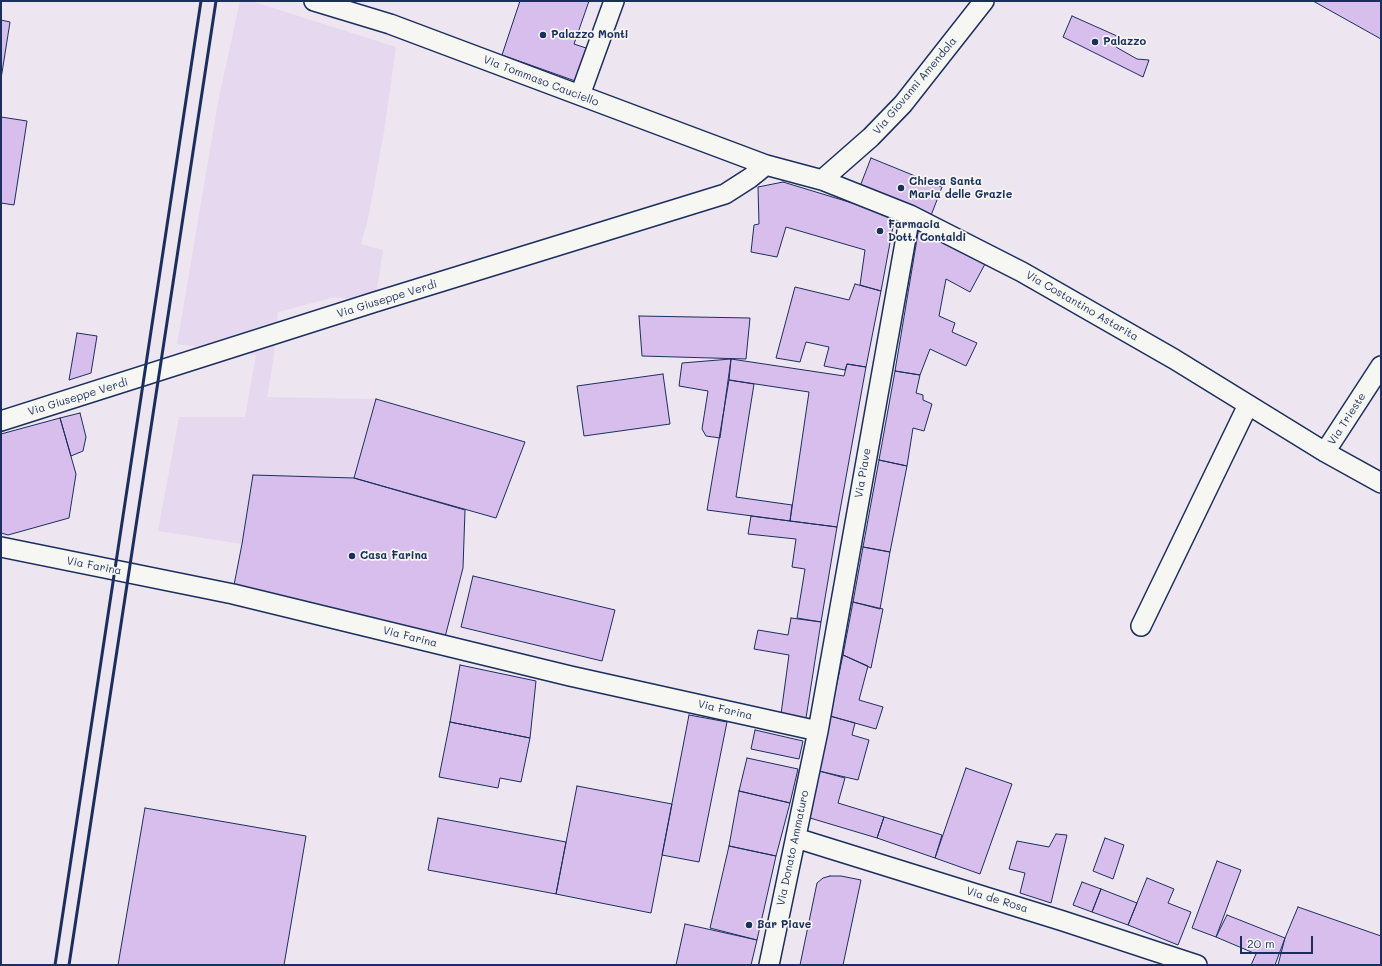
<!DOCTYPE html>
<style>
body{margin:0}
#map{position:relative;width:1382px;height:966px;overflow:hidden;background:#ede5f0;font-family:Mali,sans-serif}
canvas{display:block}
.frame{position:absolute;inset:0;border:2px solid #1b2f5e;pointer-events:none}
.scale{position:absolute;left:1240px;top:936px;width:73px;height:18px;box-sizing:border-box;border:2px solid #1b2f5e;border-top:0;padding-left:5px;font-size:12px;line-height:14px;white-space:nowrap;color:#1b2f5e;-webkit-text-stroke:3px #f6f6f2;paint-order:stroke}
</style>
<div id="map">
<canvas width="1382" height="966"></canvas>
<div class="frame"></div>
<div class="scale">20 m</div>
</div>
<script>
const ctx = document.querySelector('canvas').getContext('2d');
ctx.lineJoin = 'round';
function fillPath(path, color) {
  ctx.fillStyle = color;
  ctx.fill(path, 'evenodd');
}
function shape(rows) {
  const path = new Path2D();
  for (const r of rows) {
    path.moveTo(r[0], r[1]);
    for (let i = 2; i < r.length; i += 2) path.lineTo(r[i], r[i + 1]);
  }
  return path;
}
function trace(path, color, width, dash) {
  ctx.strokeStyle = color;
  ctx.lineWidth = width;
  ctx.lineCap = dash ? 'butt' : 'round';
  ctx.setLineDash(dash || []);
  ctx.stroke(path);
}
function label(font, color, halo, rows, align = 'center') {
  ctx.font = font + ' Mali,sans-serif';
  ctx.lineWidth = 3.5;
  ctx.setLineDash([]);
  ctx.textBaseline = 'middle';
  ctx.strokeStyle = halo;
  ctx.fillStyle = color;
  for (const [text, x, y, turn = 0] of rows) {
    ctx.save();
    ctx.translate(x, y);
    ctx.rotate((+turn || 0) * Math.PI / 180);
    ctx.textAlign = isNaN(turn) ? turn : align;
    if (halo) ctx.strokeText(text, 0, 0);
    ctx.fillText(text, 0, 0);
    ctx.restore();
  }
}
fillPath(shape([
 [240,1,251,1,396,47,384,132,368,219,361,244,383,250,375,302,335,297,278,312,273,363,267,397,376,399,354,478,242,544,158,531,179,417,245,417,256,355,177,344,219,97]
]), '#e6d9ef');
const building = shape([
 [520,1,589,1,574,44,592,50,581,83,502,55,520,1],
 [1313,1,1381,1,1381,39,1313,1],
 [1072,16,1117,36,1116,47,1137,59,1149,60,1143,77,1063,37,1072,16],
 [1,20,10,22,1,79,1,20],
 [1,117,27,121,14,205,1,203,1,117],
 [871,158,942,187,930,218,859,189,871,158],
 [783,182,895,216,881,291,860,285,865,250,786,227,777,257,751,252,754,225,759,224,758,187,783,182],
 [919,227,985,264,970,292,946,279,939,316,955,323,952,332,977,343,966,366,930,349,920,375,895,371,919,227],
 [855,284,881,291,866,367,847,364,845,370,824,366,829,347,806,342,800,362,776,358,795,287,849,300,855,284],
 [639,316,750,318,746,359,642,356,639,316],
 [77,333,97,336,91,373,69,380,77,333],
 [731,359,844,376,847,364,866,367,837,527,790,521,809,392,729,380,731,359],
 [731,359,720,438,706,436,702,429,708,391,679,386,682,363,731,359],
 [895,371,920,375,916,393,923,395,923,400,932,404,924,431,913,428,907,466,879,460,895,371],
 [663,374,670,424,584,436,577,386,663,374],
 [729,380,754,384,736,497,792,505,790,521,707,510,729,380],
 [376,399,525,442,496,518,354,478,376,399],
 [80,413,86,437,83,451,71,456,60,418,80,413],
 [60,418,76,474,69,518,8,535,1,533,1,434,60,418],
 [879,460,907,466,890,552,863,547,879,460],
 [253,475,354,478,465,510,463,568,445,637,234,585,242,544,253,475],
 [751,516,837,527,821,622,797,618,805,569,792,567,796,539,748,534,751,516],
 [863,547,890,552,880,609,853,602,863,547],
 [473,576,615,610,602,661,461,627,473,576],
 [853,602,883,609,871,668,843,655,853,602],
 [791,618,821,622,806,718,781,714,789,655,754,649,758,630,788,635,791,618],
 [843,655,868,666,859,700,883,707,876,729,830,716,843,655],
 [460,665,536,681,530,738,450,722,460,665],
 [689,715,727,722,699,862,662,855,689,715],
 [830,716,855,723,852,735,869,740,858,780,819,771,830,716],
 [450,722,530,738,521,782,500,778,498,788,439,777,450,722],
 [755,730,803,741,799,759,751,749,755,730],
 [747,758,798,769,790,803,739,791,747,758],
 [966,768,1012,784,980,874,935,858,966,768],
 [819,771,845,778,838,803,884,817,877,838,810,818,819,771],
 [577,786,672,804,651,913,556,894,577,786],
 [739,791,790,803,776,856,729,846,739,791],
 [145,808,306,836,284,965,118,965,145,808],
 [884,817,942,835,935,858,877,838,884,817],
 [438,818,566,842,556,894,428,870,438,818],
 [1056,834,1067,835,1051,903,1020,893,1025,873,1009,869,1017,841,1049,847,1056,834],
 [1105,838,1124,845,1113,879,1093,871,1105,838],
 [729,846,776,856,757,940,710,928,729,846],
 [1217,861,1241,870,1216,937,1192,928,1217,861],
 [830,876,841,876,861,880,843,965,800,965,817,883,823,878,830,876],
 [1147,878,1174,889,1168,903,1191,912,1178,945,1128,925,1147,878],
 [1082,882,1101,889,1092,912,1073,905,1082,882],
 [1101,889,1137,903,1128,925,1092,912,1101,889],
 [1298,907,1381,936,1381,965,1278,965,1285,938,1298,907],
 [1227,915,1285,938,1275,965,1251,965,1256,954,1216,937,1227,915],
 [685,924,757,940,751,965,676,965,685,924]
]);
fillPath(building, '#d7beed');
trace(building, '#1b2f5e', 1);
const street = shape([
 [314,1,390,24,766,165,822,180,910,215,1022,272,1174,359,1325,452,1381,483],
 [580,95,614,1],
 [822,180,871,137,903,104,984,1],
 [1,421,375,302,725,194,750,178,766,165],
 [1325,452,1381,366],
 [1,547,233,594,570,676,818,731],
 [1141,626,1248,405],
 [796,838,1063,921,1197,965],
 [769,965,818,731,910,215]
]);
trace(street, '#1b2f5e', 22);
trace(street, '#f6f6f2', 19);
trace(shape([
 [55,965,201,1],
 [69,965,216,1]
]), '#1b2f5e', 3);
for (const [x, y, r, color] of [
 [543,35,4,"#1b2f5e"],
 [1095,42,4,"#1b2f5e"],
 [901,188,4,"#1b2f5e"],
 [880,231,4,"#1b2f5e"],
 [352,556,4,"#1b2f5e"],
 [749,925,4,"#1b2f5e"]
]) {
  const dot = new Path2D();
  dot.arc(x, y, r, 0, 2 * Math.PI);
  ctx.fillStyle = color;
  ctx.fill(dot);
  trace(dot, '#f6f6f2', 1.5);
}
label('bold 11px', '#1b2f5e', '#f6f6f2', [
 ["Palazzo Monti",551,35],
 ["Palazzo",1103,42],
 ["Chiesa Santa",909,182],
 ["Maria delle Grazie",909,195],
 ["Farmacia",888,225],
 ["Dott. Contaldi",888,238],
 ["Casa Farina",360,556],
 ["Bar Piave",757,925]
], 'left');
label('11px', '#1b2f5e', '#f6f6f2', [
 ["Via Tommaso Cauciello",541,81,21],
 ["Via Giovanni Amendola",915,86,-50],
 ["Via Giuseppe Verdi",387,299,-17],
 ["Via Costantino Astarita",1082,306,30],
 ["Via Giuseppe Verdi",78,397,-17],
 ["Via Trieste",1347,419,-57],
 ["Via Piave",863,473,-80],
 ["Via Farina",94,566,11],
 ["Via Farina",410,637,14],
 ["Via Farina",725,710,13],
 ["Via Donato Ammaturo",793,848,-78],
 ["Via de Rosa",997,900,17]
]);
</script>
